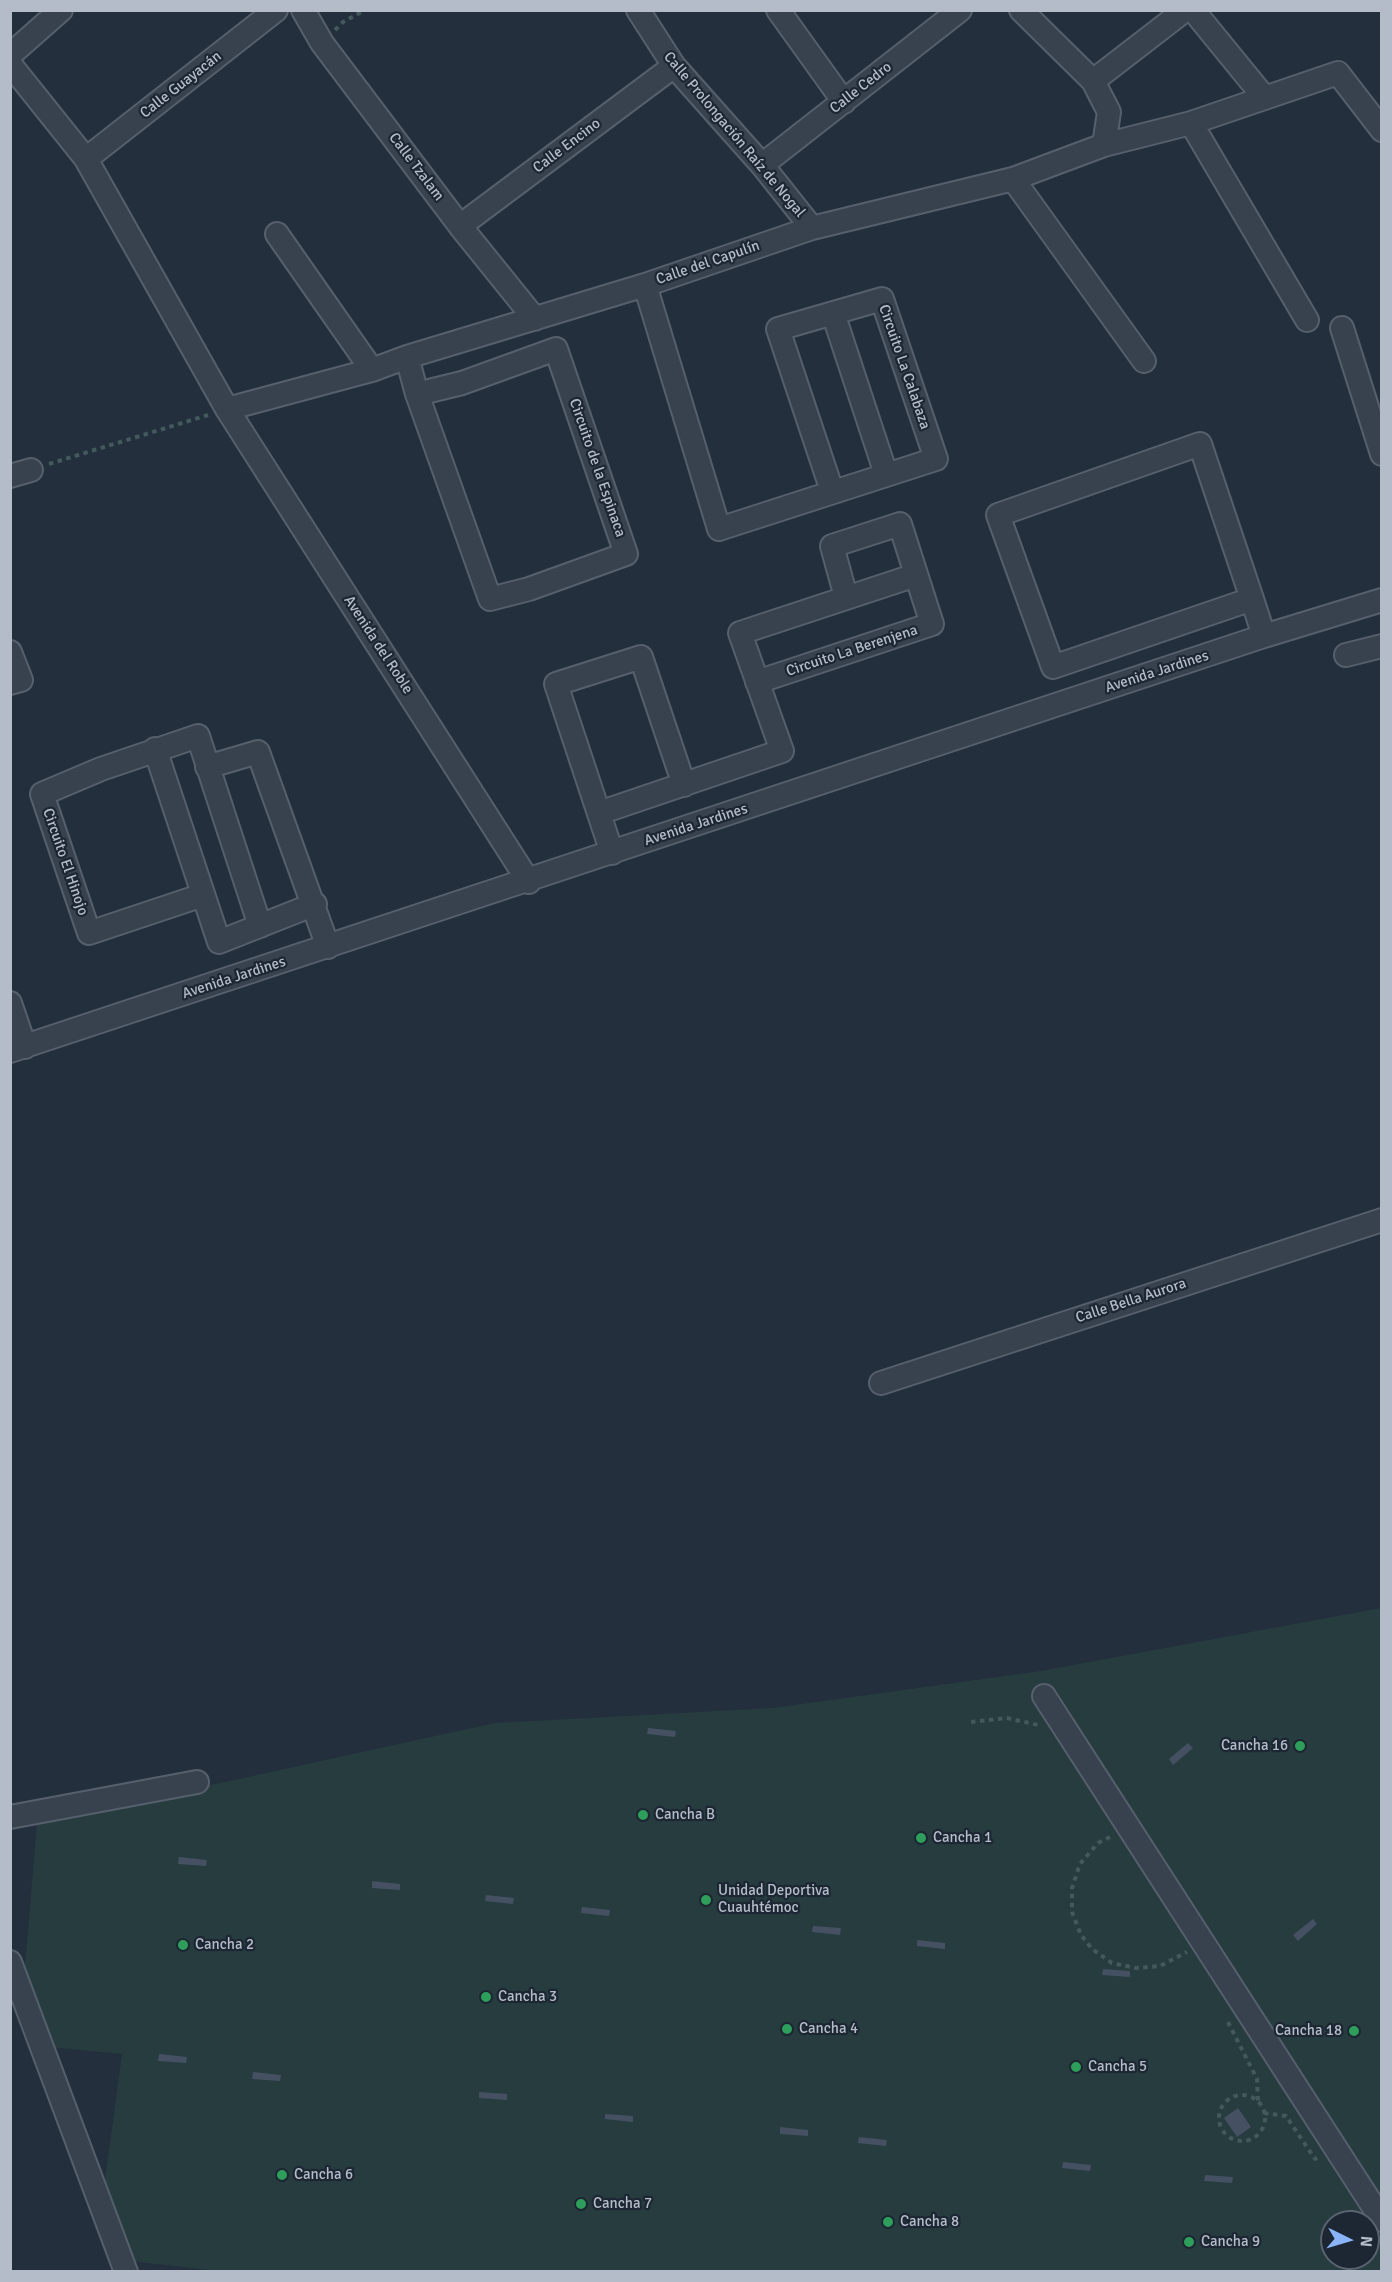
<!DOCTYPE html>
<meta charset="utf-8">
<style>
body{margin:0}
#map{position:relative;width:1392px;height:2282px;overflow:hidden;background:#242f3e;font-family:Signika,sans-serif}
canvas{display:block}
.frame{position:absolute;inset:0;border:12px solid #b4bcc9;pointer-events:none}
.north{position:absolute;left:1320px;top:2210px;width:60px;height:60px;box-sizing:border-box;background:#1d2633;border:2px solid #59626f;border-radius:50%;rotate:95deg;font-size:16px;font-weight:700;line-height:24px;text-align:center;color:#b4bcc9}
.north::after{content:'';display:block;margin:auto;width:21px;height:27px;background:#8ab4f8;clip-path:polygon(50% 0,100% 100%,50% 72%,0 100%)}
</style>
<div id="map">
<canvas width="1392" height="2282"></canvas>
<div class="frame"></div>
<div class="north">N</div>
</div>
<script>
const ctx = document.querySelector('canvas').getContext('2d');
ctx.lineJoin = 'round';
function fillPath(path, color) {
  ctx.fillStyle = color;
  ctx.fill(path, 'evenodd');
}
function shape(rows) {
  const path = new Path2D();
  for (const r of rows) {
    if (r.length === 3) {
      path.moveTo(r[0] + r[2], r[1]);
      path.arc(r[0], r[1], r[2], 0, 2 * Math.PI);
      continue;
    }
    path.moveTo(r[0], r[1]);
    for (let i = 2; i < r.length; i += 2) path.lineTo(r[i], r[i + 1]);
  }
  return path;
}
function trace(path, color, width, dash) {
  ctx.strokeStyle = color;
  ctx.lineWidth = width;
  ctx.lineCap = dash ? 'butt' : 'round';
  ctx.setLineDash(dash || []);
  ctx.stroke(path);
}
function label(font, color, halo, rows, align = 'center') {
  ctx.font = font + ' Signika,sans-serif';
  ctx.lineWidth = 4.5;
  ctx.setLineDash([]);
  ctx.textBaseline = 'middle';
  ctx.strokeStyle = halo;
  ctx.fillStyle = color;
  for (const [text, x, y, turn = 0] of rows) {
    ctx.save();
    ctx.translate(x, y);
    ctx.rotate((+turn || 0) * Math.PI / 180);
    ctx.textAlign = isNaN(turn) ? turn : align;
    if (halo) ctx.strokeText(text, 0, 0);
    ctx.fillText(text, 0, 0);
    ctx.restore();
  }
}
fillPath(shape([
 [1381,1608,1381,2271,227,2272,130,2261,103,2195,122,2054,50,2047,24,1977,37,1823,495,1723,773,1708,1041,1671],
 [1332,2222,1368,2222,1368,2258,1332,2258]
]), '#263c3f');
fillPath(shape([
 [648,1728,676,1731,675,1737,647,1734],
 [1188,1743,1193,1748,1173,1765,1169,1759],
 [179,1857,207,1860,206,1866,178,1864],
 [372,1881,400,1884,400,1890,372,1888],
 [486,1895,514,1898,513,1904,485,1901],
 [582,1907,610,1910,609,1916,581,1913],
 [1313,1919,1317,1924,1298,1941,1293,1935],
 [813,1926,841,1928,840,1935,812,1932],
 [917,1940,945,1943,945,1949,917,1946],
 [1103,1969,1130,1971,1130,1977,1102,1975],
 [159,2054,187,2057,186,2063,158,2061],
 [253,2072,281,2075,280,2081,252,2079],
 [479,2092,507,2094,507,2100,479,2098],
 [1238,2108,1251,2127,1237,2137,1224,2118],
 [605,2114,633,2116,633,2122,605,2119],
 [780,2127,808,2130,808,2136,780,2134],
 [859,2137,887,2140,886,2146,858,2143],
 [1063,2162,1091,2165,1090,2171,1062,2168],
 [1205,2175,1233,2177,1232,2183,1204,2181]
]), '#455162');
const minor = shape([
 [303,10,322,43,460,226,535,319],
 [638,10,674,66,762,165,812,228],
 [778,10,844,102],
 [1021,10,1093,81,1109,112,1104,145],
 [1193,10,1264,97],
 [10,55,61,10],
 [10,64,86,159,227,409,529,882],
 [1093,81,1185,10],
 [1191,123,1307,320],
 [86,159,276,10],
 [762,165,960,10],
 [1013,179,1144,361],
 [460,226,674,66],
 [277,234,372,370],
 [645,285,719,529,936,459,882,299,778,329,832,491],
 [833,313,886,474],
 [1342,328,1382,454],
 [407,357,417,394,490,599,529,589,626,554,556,349,462,383,417,394],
 [227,409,372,370,407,357,645,285,812,228,1013,179,1104,145,1191,123,1338,73,1382,130],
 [10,476,31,470],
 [1252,599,1053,667,998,515,1200,444,1252,599,1264,636],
 [10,652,21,680,10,683],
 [1346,655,1382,646],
 [757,682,932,624,900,524,832,546,846,597],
 [155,749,219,942,315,904],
 [207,767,258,752,328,947],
 [599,813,782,751,740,633,916,575],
 [612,853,556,684,641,657,684,785],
 [203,895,89,933,42,794,101,769,198,736,260,926],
 [10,1003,25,1047],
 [10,1051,1264,636,1382,600],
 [881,1383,1382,1220],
 [1044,1696,1382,2220],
 [10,1817,197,1782],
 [10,1962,126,2272]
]);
trace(minor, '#565f6c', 26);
trace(shape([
 [335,30,343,22,365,10],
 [49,464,208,415],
 [971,1722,1007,1718,1038,1725],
 [1110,1837,1098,1843,1080,1864,1072,1888,1072,1912,1081,1935,1092,1949,1112,1963,1136,1968,1160,1966,1187,1952],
 [1228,2022,1257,2079,1258,2103],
 [1242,2118,23],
 [1264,2113,1286,2116,1315,2159,1318,2157]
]), '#44595c', 4, [4.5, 4.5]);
trace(minor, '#38414e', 22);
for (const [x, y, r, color] of [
 [1300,1746,6,"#2e9e5b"],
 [643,1815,6,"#2e9e5b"],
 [921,1838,6,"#2e9e5b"],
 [706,1900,6,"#2e9e5b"],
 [183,1945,6,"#2e9e5b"],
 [486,1997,6,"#2e9e5b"],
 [787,2029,6,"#2e9e5b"],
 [1354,2031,6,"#2e9e5b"],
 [1076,2067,6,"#2e9e5b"],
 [282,2175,6,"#2e9e5b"],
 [581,2204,6,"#2e9e5b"],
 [888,2222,6,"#2e9e5b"],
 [1189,2242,6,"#2e9e5b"]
]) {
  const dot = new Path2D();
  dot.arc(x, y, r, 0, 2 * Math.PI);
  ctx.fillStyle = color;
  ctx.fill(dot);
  trace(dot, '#1d2633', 2);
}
label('15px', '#b4bcc9', '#1d2633', [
 ["Calle Guayacán",181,85,-38],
 ["Calle Cedro",861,88,-38],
 ["Calle Prolongación Raíz de Nogal",734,135,50],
 ["Calle Encino",567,146,-37],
 ["Calle Tzalam",416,167,53],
 ["Calle del Capulín",708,263,-19],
 ["Circuito La Calabaza",904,367,71],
 ["Circuito de la Espinaca",597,468,71],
 ["Avenida del Roble",378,645,57],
 ["Circuito La Berenjena",852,651,-18],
 ["Avenida Jardines",1157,672,-18],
 ["Avenida Jardines",696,825,-18],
 ["Circuito El Hinojo",65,862,71],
 ["Avenida Jardines",234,978,-18],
 ["Calle Bella Aurora",1131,1301,-18]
]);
label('15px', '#b4bcc9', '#1d2633', [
 ["Cancha 16",1288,1746,"right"],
 ["Cancha B",655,1815],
 ["Cancha 1",933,1838],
 ["Unidad Deportiva",718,1891],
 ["Cuauhtémoc",718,1908],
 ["Cancha 2",195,1945],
 ["Cancha 3",498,1997],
 ["Cancha 4",799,2029],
 ["Cancha 18",1342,2031,"right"],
 ["Cancha 5",1088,2067],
 ["Cancha 6",294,2175],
 ["Cancha 7",593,2204],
 ["Cancha 8",900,2222],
 ["Cancha 9",1201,2242]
], 'left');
</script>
